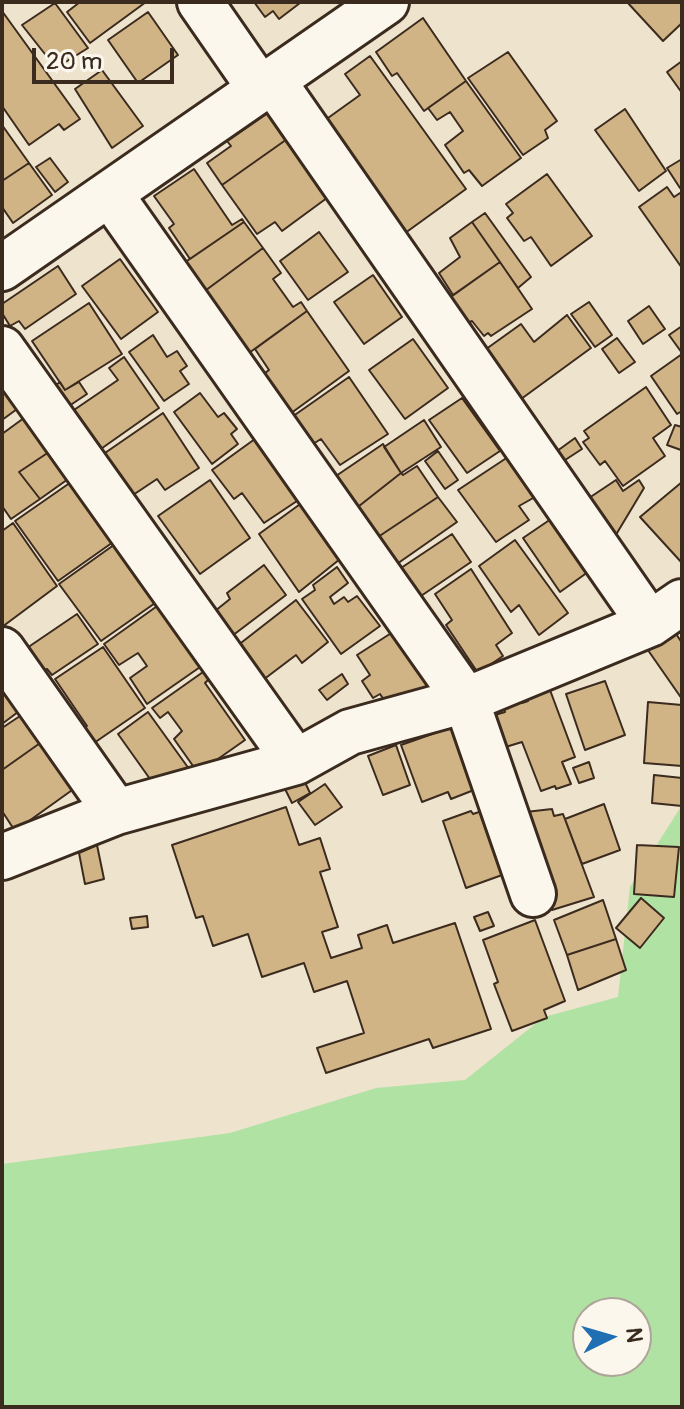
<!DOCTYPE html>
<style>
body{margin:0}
#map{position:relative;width:684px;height:1409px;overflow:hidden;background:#eee3cd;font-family:Pangolin,sans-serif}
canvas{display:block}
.frame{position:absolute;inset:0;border:4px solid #3b2a1e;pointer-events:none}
.north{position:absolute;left:572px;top:1297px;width:80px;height:80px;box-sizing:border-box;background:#fbf7ec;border:2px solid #aea59a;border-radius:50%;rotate:85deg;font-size:22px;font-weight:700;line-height:32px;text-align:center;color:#3b2a1e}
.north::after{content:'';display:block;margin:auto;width:28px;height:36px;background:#1f6fb2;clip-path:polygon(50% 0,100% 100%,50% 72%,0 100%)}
.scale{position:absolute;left:32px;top:48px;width:142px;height:36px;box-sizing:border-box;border:4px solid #3b2a1e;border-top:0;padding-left:10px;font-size:24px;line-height:28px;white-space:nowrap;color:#3b2a1e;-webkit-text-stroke:6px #fbf7ec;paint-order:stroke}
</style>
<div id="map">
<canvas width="684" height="1409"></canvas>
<div class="frame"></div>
<div class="north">N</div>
<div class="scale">20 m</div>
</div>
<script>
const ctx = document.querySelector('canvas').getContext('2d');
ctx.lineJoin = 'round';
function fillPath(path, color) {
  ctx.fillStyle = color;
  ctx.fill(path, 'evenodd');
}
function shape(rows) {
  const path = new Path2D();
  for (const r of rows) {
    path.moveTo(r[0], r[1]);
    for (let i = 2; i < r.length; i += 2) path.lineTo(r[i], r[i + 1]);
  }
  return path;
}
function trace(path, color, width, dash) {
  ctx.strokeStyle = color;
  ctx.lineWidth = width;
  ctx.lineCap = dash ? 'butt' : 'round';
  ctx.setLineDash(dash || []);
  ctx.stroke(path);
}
fillPath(shape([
 [682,805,682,1407,2,1407,2,1164,230,1133,376,1088,465,1080,544,1017,618,997,630,887],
 [588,1313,636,1313,636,1361,588,1361]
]), '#b0e2a3');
const building = shape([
 [80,2,146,2,90,43,67,12,80,2],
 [254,2,299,2,300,3,279,19,273,11,265,17,254,2],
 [627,2,682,2,682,23,663,41,627,2],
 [55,3,88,48,56,68,22,25,55,3],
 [2,11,80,119,64,130,59,124,29,145,2,106,2,11],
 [148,12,178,55,138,83,108,40,148,12],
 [423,18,466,81,424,111,397,73,392,76,376,52,423,18],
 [508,52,557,121,545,130,548,138,523,155,468,78,508,52],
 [370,56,466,189,401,236,321,123,360,95,345,74,370,56],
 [682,61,682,93,667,72,682,61],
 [102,70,143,126,112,148,75,89,102,70],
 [466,81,521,158,482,186,469,170,464,173,445,145,463,131,450,112,437,120,428,108,466,81],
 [625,109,666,171,639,191,595,130,625,109],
 [272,110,290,137,222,185,207,163,231,146,227,141,272,110],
 [2,125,29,163,2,181,2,125],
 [290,137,331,195,282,231,275,222,257,234,222,185,290,137],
 [50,158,68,182,55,192,36,167,50,158],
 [682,159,682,186,680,188,667,168,682,159],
 [29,163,52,195,13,223,2,207,2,181,29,163],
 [194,169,232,225,242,219,244,222,190,259,169,228,174,224,154,196,194,169],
 [547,174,592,236,551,266,531,237,524,241,507,218,513,213,506,204,547,174],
 [667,187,674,197,680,193,682,196,682,268,639,207,667,187],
 [485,213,531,277,518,288,472,222,485,213],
 [244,222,263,248,198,296,178,267,244,222],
 [472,222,500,262,453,295,439,273,460,257,450,238,472,222],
 [319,232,348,272,308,300,280,261,319,232],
 [263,248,281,273,273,279,293,307,301,302,307,311,242,358,198,296,263,248],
 [120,259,158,312,121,339,82,286,120,259],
 [500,262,532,309,491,336,488,333,484,336,472,321,466,324,448,299,500,262],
 [58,266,76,294,25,329,19,321,10,326,2,313,2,304,58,266],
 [373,275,402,317,364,344,334,302,373,275],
 [589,302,612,335,595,347,571,314,589,302],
 [89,303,122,354,65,390,32,341,89,303],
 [649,306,665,329,643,344,628,321,649,306],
 [307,311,349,371,283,419,256,380,269,370,255,349,307,311],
 [567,315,591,348,517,402,482,352,521,324,534,342,567,315],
 [682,326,682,353,669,335,682,326],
 [153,335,167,357,177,351,187,366,180,371,189,384,164,401,129,352,153,335],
 [617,338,635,362,619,373,602,349,617,338],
 [413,339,448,388,405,419,369,370,413,339],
 [682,354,682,411,677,414,651,376,682,354],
 [124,357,159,408,98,451,71,412,118,380,109,368,124,357],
 [2,374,24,404,2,420,2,374],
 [349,377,388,434,340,465,321,439,308,447,289,419,349,377],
 [60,382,65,390,79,382,87,394,66,408,52,388,60,382],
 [646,387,671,425,653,438,665,456,623,486,605,461,600,465,583,442,589,438,584,431,646,387],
 [200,393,218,417,224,413,237,429,231,434,238,444,212,464,174,412,200,393],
 [462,398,500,451,467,473,429,420,462,398],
 [163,413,199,468,165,490,157,479,130,497,102,455,163,413],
 [28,415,52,450,19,472,40,499,11,519,2,506,2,434,28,415],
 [424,420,441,447,401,473,384,447,424,420],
 [675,425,682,427,681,450,667,445,675,425],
 [259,436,303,497,264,523,242,493,234,499,212,470,259,436],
 [575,438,582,449,559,464,553,454,575,438],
 [383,444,401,473,354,510,333,478,383,444],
 [52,450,71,477,40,499,19,472,52,450],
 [438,451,458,480,445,489,425,461,438,451],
 [508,457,535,497,519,506,529,520,496,542,458,490,508,457],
 [417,466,438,497,375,539,354,510,401,473,403,475,417,466],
 [74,480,116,540,58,581,15,521,74,480],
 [210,480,250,538,200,574,158,516,210,480],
 [616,480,623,491,639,480,644,488,614,538,586,500,616,480],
 [682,482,682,563,640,517,682,482],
 [438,497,457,522,394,566,375,539,438,497],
 [303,502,340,559,299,592,259,534,303,502],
 [551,519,588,572,560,592,523,538,551,519],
 [13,523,57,586,2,627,2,531,13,523],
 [452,534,471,562,418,598,398,570,452,534],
 [515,540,568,613,539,635,519,605,511,612,479,566,515,540],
 [118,542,158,601,101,641,59,584,118,542],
 [264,565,286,595,228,639,210,615,230,599,227,593,264,565],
 [337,567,348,583,330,597,334,604,344,597,348,602,357,596,380,626,341,654,302,599,315,590,313,585,337,567],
 [471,569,512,633,496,645,503,656,478,673,446,625,452,620,435,594,471,569],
 [296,600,328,642,302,663,296,655,263,680,237,646,296,600],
 [160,604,203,665,147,704,130,678,147,666,138,653,119,665,104,644,160,604],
 [77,614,98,644,52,675,47,669,39,673,24,650,77,614],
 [671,626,682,643,682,699,643,643,671,626],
 [396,630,435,687,391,710,380,694,373,698,362,681,370,675,357,655,396,630],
 [103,647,145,708,94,743,84,728,87,726,55,679,103,647],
 [203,672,209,679,205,683,245,740,198,773,174,739,182,731,168,712,160,718,152,708,203,672],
 [342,674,348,684,327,700,319,690,342,674],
 [2,679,22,709,2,724,2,679],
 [605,681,625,735,585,750,566,694,605,681],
 [547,682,575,757,562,762,571,784,556,789,555,786,541,791,522,742,499,749,488,717,505,712,501,700,518,694,522,703,528,701,524,689,547,682],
 [648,702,682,705,682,766,644,763,648,702],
 [148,712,192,773,155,786,118,734,148,712],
 [23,714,43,741,2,770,2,728,23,714],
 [452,727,479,788,451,799,448,792,422,802,401,745,452,727],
 [43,741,75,788,15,831,2,811,2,770,43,741],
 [396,745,410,785,383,795,368,756,396,745],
 [589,762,594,778,579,783,573,768,589,762],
 [654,775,682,778,682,806,652,803,654,775],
 [302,776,310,793,292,803,283,785,302,776],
 [325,784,342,807,315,825,298,802,325,784],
 [604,804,620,850,582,864,565,819,604,804],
 [286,807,299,845,320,838,330,869,320,872,338,927,322,932,331,958,362,948,358,935,387,925,393,943,455,923,491,1029,433,1048,429,1039,326,1073,317,1048,364,1033,347,981,314,992,304,963,262,977,248,934,213,946,203,916,196,918,172,845,286,807],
 [494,807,516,870,466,888,443,821,471,811,473,814,494,807],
 [552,809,554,816,563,814,594,897,552,910,517,813,552,809],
 [97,845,104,879,85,884,79,853,97,845],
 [637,845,679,847,674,897,634,894,637,845],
 [641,898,664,918,640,948,616,928,641,898],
 [603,900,616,939,567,955,554,920,603,900],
 [488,912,494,926,480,931,474,917,488,912],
 [147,916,148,927,132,929,130,918,147,916],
 [535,920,565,1001,544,1010,547,1018,512,1031,494,984,498,982,483,940,535,920],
 [616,939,626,970,578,990,567,955,616,939]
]);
fillPath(building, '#d1b486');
trace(building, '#3b2a1e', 2);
const minor = shape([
 [200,2,261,90],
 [273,81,650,624],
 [110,194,466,700,533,894],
 [2,268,386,2],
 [2,349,296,762],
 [2,650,116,812],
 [2,857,116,812,296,762,350,732,466,700,650,624,682,602]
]);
trace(minor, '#3b2a1e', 50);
trace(minor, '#fbf7ec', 44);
</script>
